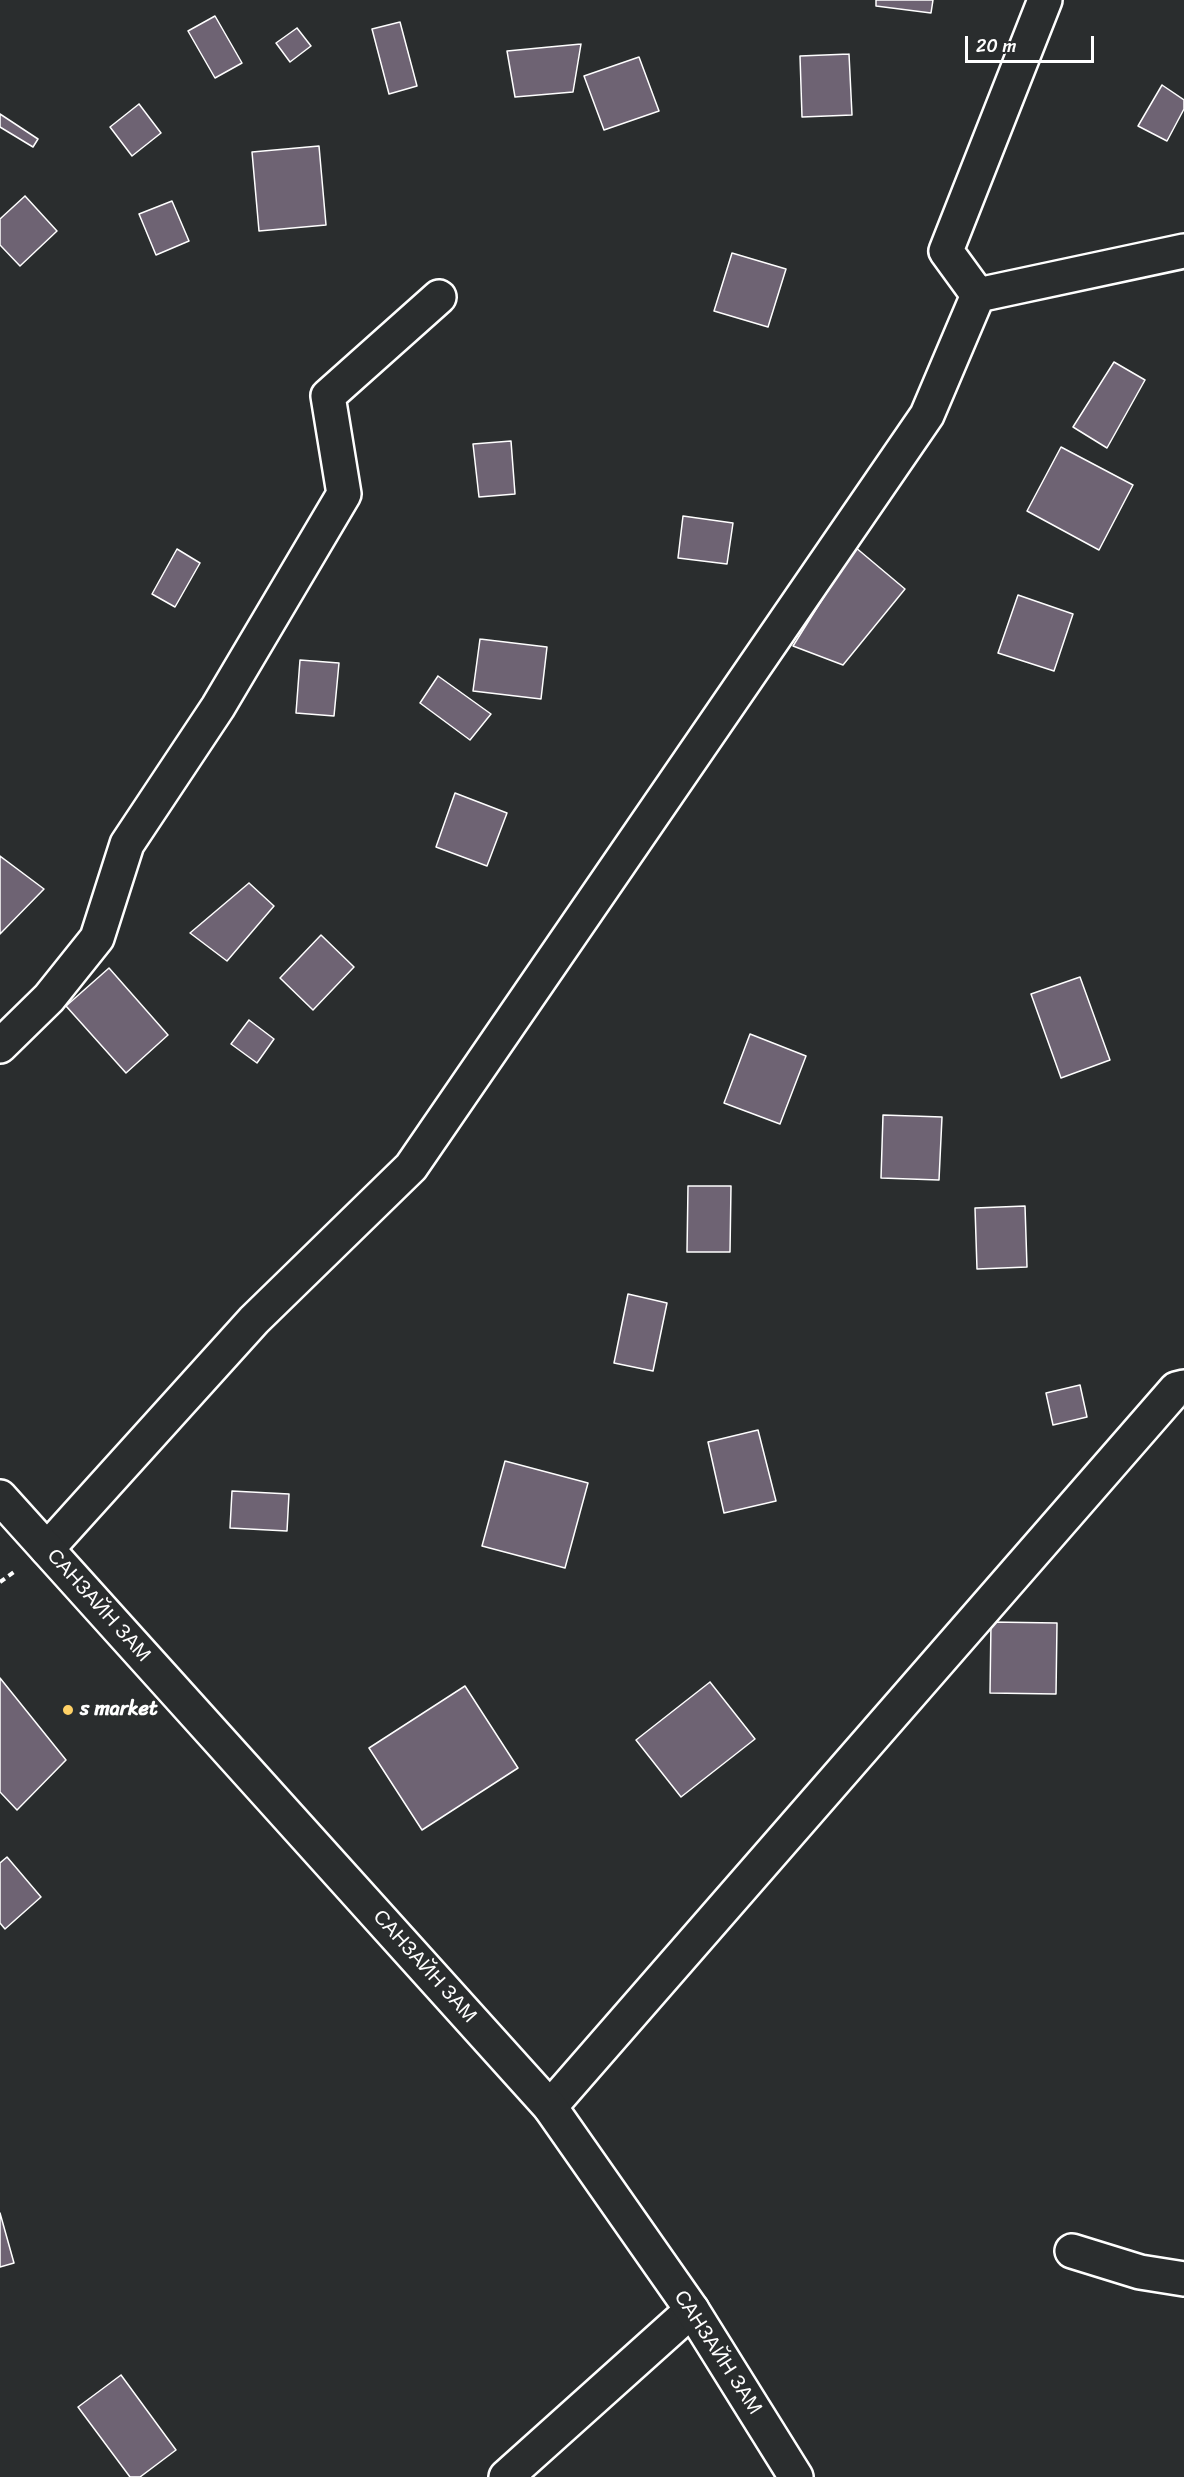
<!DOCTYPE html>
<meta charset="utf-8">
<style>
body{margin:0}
#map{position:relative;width:1184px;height:2477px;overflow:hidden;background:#2a2d2e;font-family:Sriracha,sans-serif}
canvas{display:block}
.scale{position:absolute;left:965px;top:36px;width:129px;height:27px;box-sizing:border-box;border:3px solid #fff;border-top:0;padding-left:8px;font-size:18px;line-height:21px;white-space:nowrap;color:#fff;-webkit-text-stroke:4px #2a2d2e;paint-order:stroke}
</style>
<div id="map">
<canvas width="1184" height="2477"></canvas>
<div class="scale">20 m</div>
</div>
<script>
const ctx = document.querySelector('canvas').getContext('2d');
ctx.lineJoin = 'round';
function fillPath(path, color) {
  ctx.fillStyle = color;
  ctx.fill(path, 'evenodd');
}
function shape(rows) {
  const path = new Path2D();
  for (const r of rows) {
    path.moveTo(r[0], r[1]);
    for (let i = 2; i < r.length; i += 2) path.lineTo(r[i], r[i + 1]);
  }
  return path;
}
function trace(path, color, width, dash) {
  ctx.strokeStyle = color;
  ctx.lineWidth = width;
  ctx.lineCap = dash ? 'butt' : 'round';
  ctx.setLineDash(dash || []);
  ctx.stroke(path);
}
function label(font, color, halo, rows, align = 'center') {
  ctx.font = font + ' Sriracha,sans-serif';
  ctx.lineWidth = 4.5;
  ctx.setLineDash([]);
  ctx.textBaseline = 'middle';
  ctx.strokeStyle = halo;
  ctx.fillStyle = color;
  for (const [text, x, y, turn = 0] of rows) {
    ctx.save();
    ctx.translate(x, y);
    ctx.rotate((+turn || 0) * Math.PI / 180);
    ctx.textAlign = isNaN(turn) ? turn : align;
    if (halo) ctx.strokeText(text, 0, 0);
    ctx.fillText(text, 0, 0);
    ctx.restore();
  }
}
const building = shape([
 [876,0,933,0,931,13,876,6,876,0],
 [215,16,242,63,215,78,188,31,215,16],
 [400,22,417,86,389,94,372,29,400,22],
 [297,28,311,46,290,62,276,43,297,28],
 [581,44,573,92,515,97,507,51,581,44],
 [849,54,852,115,802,117,800,56,849,54],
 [639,57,659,111,604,130,584,76,639,57],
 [1162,85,1184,100,1184,109,1167,141,1138,126,1162,85],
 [139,104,161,133,132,156,110,127,139,104],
 [0,114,38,139,33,147,0,127,0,114],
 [319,146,326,225,259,231,252,152,319,146],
 [25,196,57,231,20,266,0,245,0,219,25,196],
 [172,201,189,241,156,255,139,214,172,201],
 [732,253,786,269,768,327,714,311,732,253],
 [1114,362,1145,380,1107,448,1073,427,1114,362],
 [511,441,515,494,479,497,473,444,511,441],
 [1061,447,1133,485,1099,550,1027,511,1061,447],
 [683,516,733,523,727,564,678,558,683,516],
 [855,547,905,589,843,665,793,646,855,547],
 [177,549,200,563,175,607,152,594,177,549],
 [1018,595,1073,614,1054,671,998,653,1018,595],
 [480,639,547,647,541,699,473,691,480,639],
 [300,660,339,663,334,716,296,713,300,660],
 [438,676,491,714,470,740,420,703,438,676],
 [455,793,507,813,487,866,436,847,455,793],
 [0,856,44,889,0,934,0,856],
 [249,883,274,906,227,961,190,933,249,883],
 [321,935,354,967,313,1010,280,978,321,935],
 [109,968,168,1035,126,1073,66,1006,109,968],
 [1080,977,1110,1060,1061,1078,1031,994,1080,977],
 [249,1020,274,1039,257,1063,231,1044,249,1020],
 [750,1034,806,1056,780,1124,724,1103,750,1034],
 [883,1115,942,1117,939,1180,881,1178,883,1115],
 [688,1186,731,1186,730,1252,687,1252,688,1186],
 [1025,1206,1027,1267,977,1269,975,1208,1025,1206],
 [628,1294,667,1303,653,1371,614,1363,628,1294],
 [1080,1385,1087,1417,1053,1425,1046,1393,1080,1385],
 [758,1430,776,1501,724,1513,708,1442,758,1430],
 [505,1461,588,1483,565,1568,482,1546,505,1461],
 [232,1491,289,1494,287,1531,230,1528,232,1491],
 [991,1622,1057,1623,1056,1694,990,1693,991,1622],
 [0,1678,66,1760,17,1810,0,1792,0,1678],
 [710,1682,755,1739,681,1797,636,1740,710,1682],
 [465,1686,518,1768,422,1830,369,1748,465,1686],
 [7,1857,41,1897,5,1929,0,1923,0,1863,7,1857],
 [0,2213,14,2263,0,2267,0,2213],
 [121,2375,176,2450,140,2477,130,2477,78,2407,121,2375]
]);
fillPath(building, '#6e6373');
trace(building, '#fff', 1.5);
const minor = shape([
 [978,295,946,251,1045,0],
 [0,1046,49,998,97,938,127,844,218,707,344,494,328,396,439,297],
 [47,1549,254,1320,411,1167,927,415,978,295,1184,251],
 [550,2107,1176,1389,1184,1387],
 [1072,2251,1140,2272,1184,2279],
 [506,2477,692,2310]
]);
const secondary = shape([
 [0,1497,550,2107,692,2310,796,2477]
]);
trace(minor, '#fff', 38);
trace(secondary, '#fff', 38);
trace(shape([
 [0,1582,14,1572]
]), '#fff', 4, [6, 4.5]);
trace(minor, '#2a2d2e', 33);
trace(secondary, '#2a2d2e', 33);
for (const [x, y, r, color] of [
 [68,1710,6,"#ffd166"]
]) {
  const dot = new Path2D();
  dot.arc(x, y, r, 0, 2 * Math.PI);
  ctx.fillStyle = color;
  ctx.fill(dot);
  trace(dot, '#2a2d2e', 2);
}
label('20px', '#fff', '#2a2d2e', [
 ["САНЗАЙН ЗАМ",98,1606,48],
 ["САНЗАЙН ЗАМ",424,1967,48],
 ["САНЗАЙН ЗАМ",717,2353,57]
]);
label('bold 20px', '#fff', '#2a2d2e', [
 ["s market",80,1710]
], 'left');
</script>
